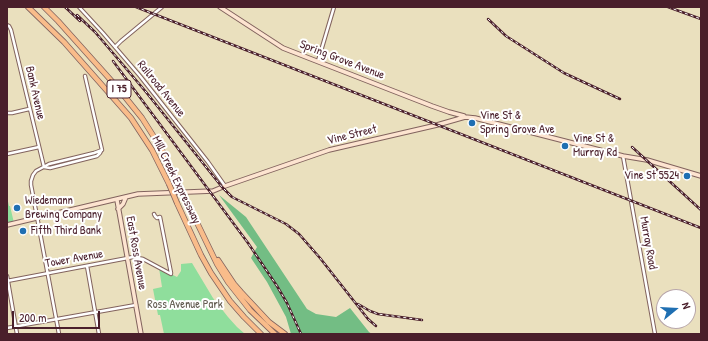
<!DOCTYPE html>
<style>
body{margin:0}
#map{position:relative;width:708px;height:341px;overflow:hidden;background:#eae0be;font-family:"Patrick Hand",sans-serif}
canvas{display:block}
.frame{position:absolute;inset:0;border:8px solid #4a1f2b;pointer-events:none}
.north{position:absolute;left:656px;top:289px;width:40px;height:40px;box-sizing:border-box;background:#fff;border:1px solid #b7a5aa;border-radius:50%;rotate:72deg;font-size:11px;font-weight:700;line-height:16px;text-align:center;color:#4a1f2b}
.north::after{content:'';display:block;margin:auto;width:14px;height:18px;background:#1f6fb2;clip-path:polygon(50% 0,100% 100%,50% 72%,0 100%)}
.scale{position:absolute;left:12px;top:311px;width:88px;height:18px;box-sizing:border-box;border:2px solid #4a1f2b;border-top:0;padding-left:5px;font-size:12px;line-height:14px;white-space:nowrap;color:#4a1f2b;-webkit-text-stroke:3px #fff;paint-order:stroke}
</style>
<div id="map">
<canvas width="708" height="341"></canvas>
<div class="frame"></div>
<div class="north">N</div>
<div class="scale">200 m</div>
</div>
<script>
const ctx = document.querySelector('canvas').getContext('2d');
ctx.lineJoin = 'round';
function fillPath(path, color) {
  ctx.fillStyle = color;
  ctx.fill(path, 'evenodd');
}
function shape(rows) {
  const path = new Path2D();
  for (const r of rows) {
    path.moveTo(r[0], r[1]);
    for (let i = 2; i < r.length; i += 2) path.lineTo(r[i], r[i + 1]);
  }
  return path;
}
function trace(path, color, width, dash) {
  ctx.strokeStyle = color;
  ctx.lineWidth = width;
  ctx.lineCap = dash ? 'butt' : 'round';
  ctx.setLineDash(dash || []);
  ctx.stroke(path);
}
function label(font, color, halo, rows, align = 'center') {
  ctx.font = font + ' "Patrick Hand",sans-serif';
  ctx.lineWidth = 4;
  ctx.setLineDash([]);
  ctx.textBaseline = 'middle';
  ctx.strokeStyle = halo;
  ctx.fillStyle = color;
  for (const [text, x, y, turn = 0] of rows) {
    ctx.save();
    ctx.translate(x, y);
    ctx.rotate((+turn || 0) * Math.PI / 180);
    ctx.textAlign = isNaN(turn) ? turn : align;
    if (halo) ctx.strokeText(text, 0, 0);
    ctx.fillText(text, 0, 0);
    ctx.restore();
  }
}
fillPath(shape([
 [7,197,9,206,10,206,14,223,7,225],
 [192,263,213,298,228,317,237,327,245,334,164,334,160,315,158,315,153,289,162,287,159,268,177,277,181,271,181,264]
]), '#8fde9c');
fillPath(shape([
 [219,195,246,217,307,309,316,314,336,317,350,308,369,332,372,334,291,334,286,317,267,282,251,258,257,247]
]), '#73bd84');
const street = shape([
 [79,7,103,33,140,76,208,162,225,186],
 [7,25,9,26,11,30,44,167],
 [115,47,121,41,162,7],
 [318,61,334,7],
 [85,76,102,150],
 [7,113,12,113,29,109],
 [7,154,39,147],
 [623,156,655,334],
 [44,167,50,168,97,156,100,153,101,151],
 [154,214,155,216,157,218,160,217,171,273],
 [87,266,99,334],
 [7,276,17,334],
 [7,281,133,257,143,259,171,274],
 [7,328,136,305],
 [59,334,38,222,31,185,31,181,33,175,36,171,49,164,94,153,102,150]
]);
const secondary = shape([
 [220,7,283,48,432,106,449,112,464,116],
 [117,200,141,334],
 [118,209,123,204,126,197],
 [7,225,138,194,213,191,225,186,329,150,437,125,465,117,475,118,623,156,647,160,701,176]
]);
const highway = shape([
 [28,7,64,42,131,118,152,150,169,184],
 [44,7,58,21,117,87,142,118,161,148,178,183],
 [187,202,217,264,228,282,250,310,275,334],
 [177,203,201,255,211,273,230,301,244,317,261,334],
 [218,260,234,284,241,292,269,322,285,334]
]);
trace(street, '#82635e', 4.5);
trace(secondary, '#82635e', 5.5);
trace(highway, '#82635e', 6);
trace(street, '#fff', 2.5);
trace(secondary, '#fde4d0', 3.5);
trace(highway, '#f9bc8a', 4.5);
const rail = shape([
 [65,7,80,21],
 [136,7,701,228],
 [668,7,701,19],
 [77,15,95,32,124,66,146,92,222,187,232,197,286,224,299,234,320,258,368,319,376,326],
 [488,19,506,36,564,73,620,99],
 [113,61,248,243,277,286,287,303,301,334],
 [632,147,701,210],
 [358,304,370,311,378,314,422,320]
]);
trace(rail, '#4a1f2b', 2.5);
trace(rail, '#fff', 1, [3]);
const highwayBridge = shape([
 [178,183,187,202],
 [169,184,177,203]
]);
trace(highwayBridge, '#82635e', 6, []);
trace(highwayBridge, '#f9bc8a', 4.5);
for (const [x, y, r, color] of [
 [472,123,4,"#1f6fb2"],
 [565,146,4,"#1f6fb2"],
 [687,176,4,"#1f6fb2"],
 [17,208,4,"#1f6fb2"],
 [23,231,4,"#1f6fb2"]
]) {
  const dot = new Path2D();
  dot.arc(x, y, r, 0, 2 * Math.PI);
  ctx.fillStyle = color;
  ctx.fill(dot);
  trace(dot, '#fff', 1.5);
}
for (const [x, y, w] of [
 [119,89,24]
]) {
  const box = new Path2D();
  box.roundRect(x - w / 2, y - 9, w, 18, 3);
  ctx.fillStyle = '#fff';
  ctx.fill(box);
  trace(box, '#4a1f2b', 1);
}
label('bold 11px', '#4a1f2b', null, [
 ["I 75",119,89]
]);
label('12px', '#4a1f2b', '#fff', [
 ["Spring Grove Avenue",342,60,21],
 ["Railroad Avenue",161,89,51],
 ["Bank Avenue",35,93,77],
 ["Vine Street",352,135,-14],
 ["Mill Creek Expressway",176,180,64],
 ["Murray Road",648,243,80],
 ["East Ross Avenue",136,253,80],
 ["Tower Avenue",74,259,-10]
]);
label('12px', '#4a1f2b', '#fff', [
 ["Vine St &",480,116],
 ["Spring Grove Ave",480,130],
 ["Vine St &",573,139],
 ["Murray Rd",573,153],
 ["Vine St 5524",679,176,"right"],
 ["Wiedemann",25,201],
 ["Brewing Company",25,215],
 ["Fifth Third Bank",31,231]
], 'left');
label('12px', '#5f584d', '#fff', [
 ["Ross Avenue Park",185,305]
]);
</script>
